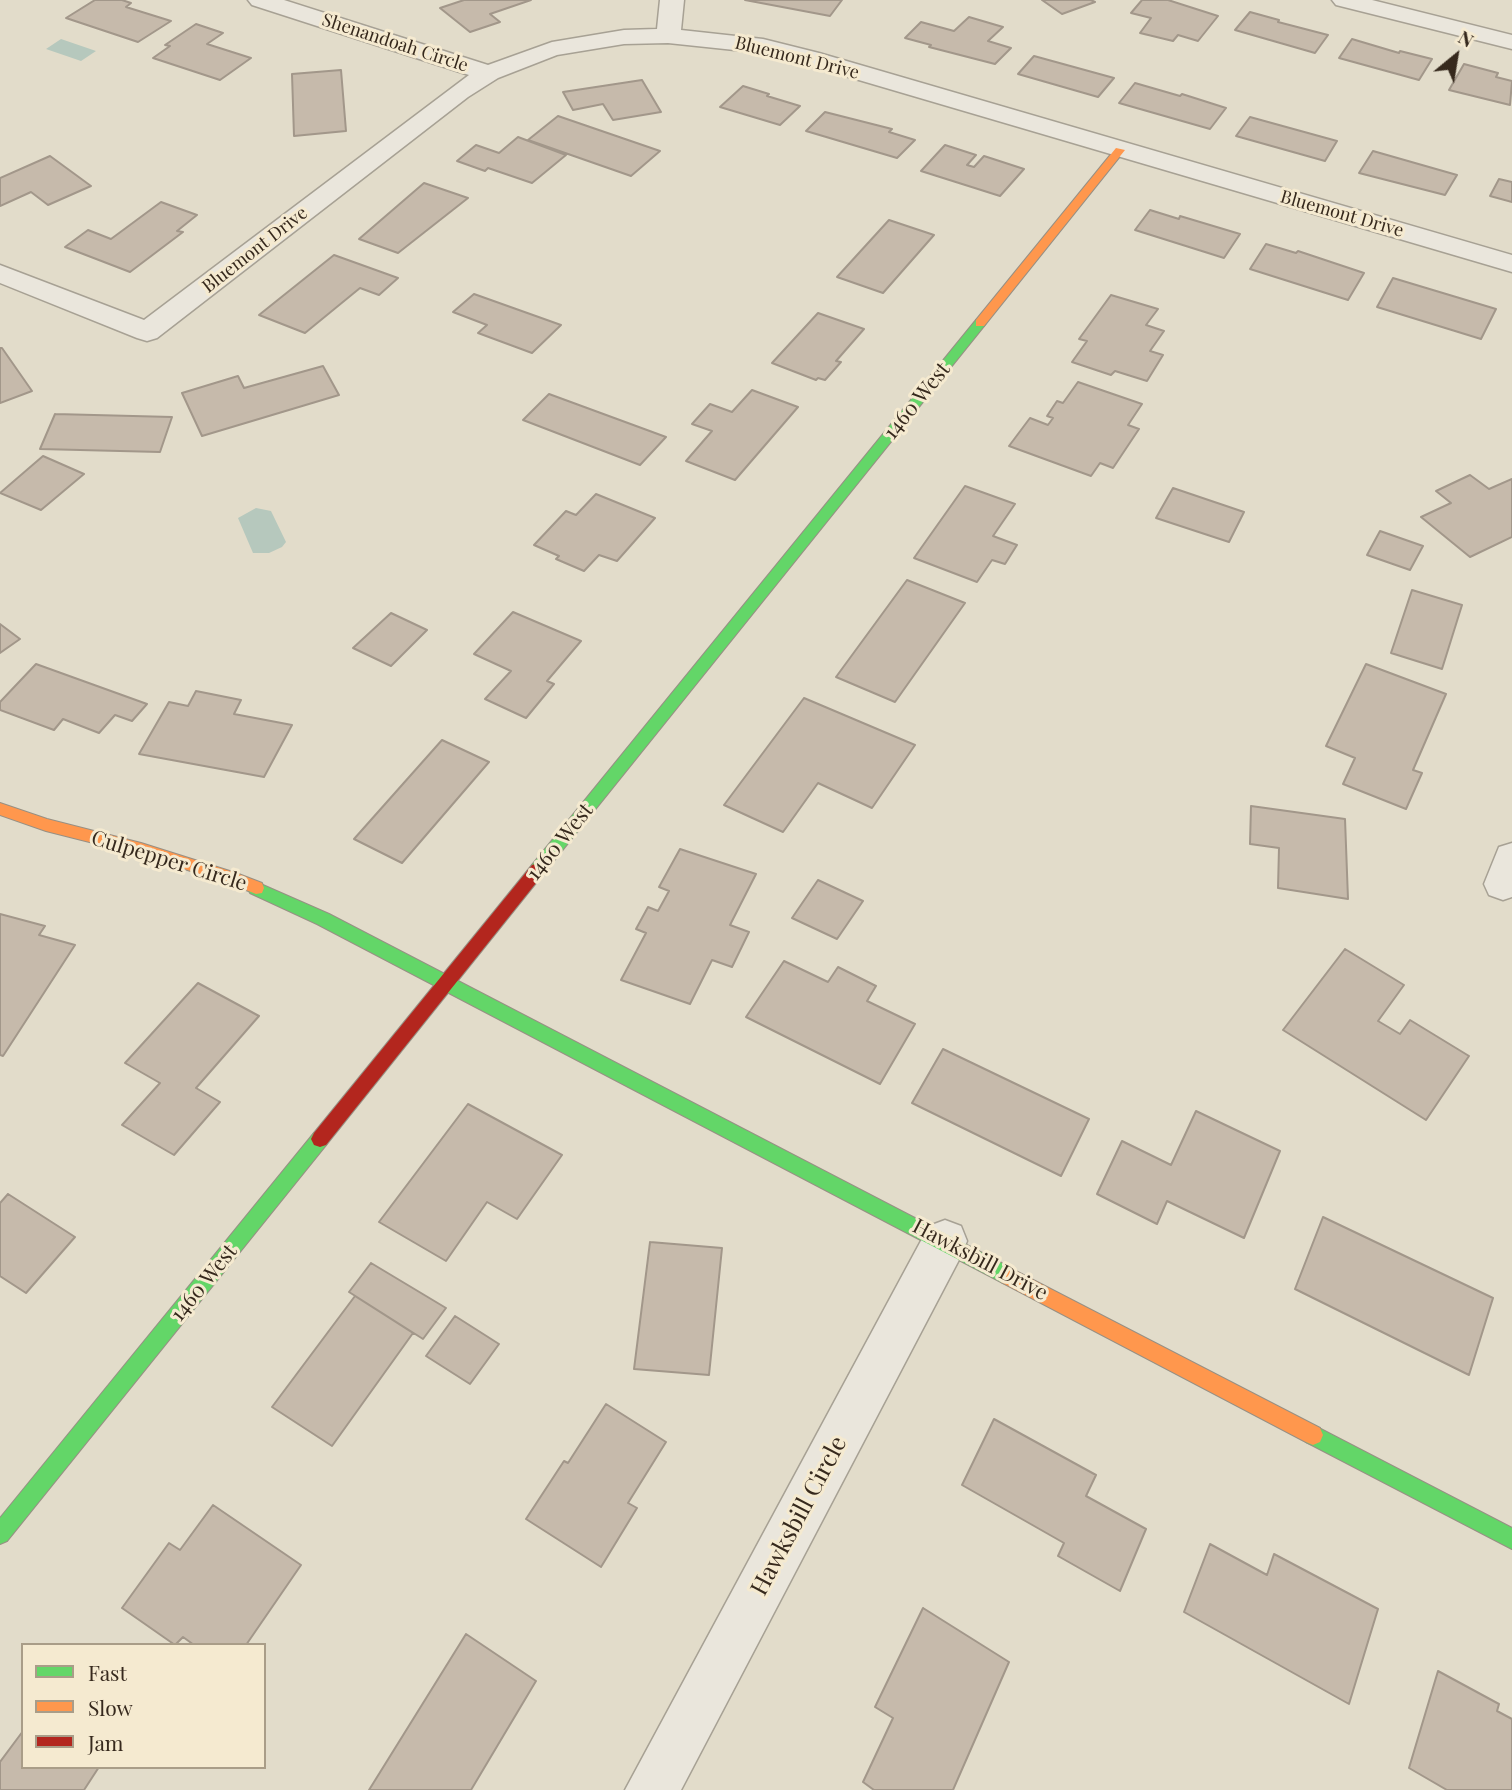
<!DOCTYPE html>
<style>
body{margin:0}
#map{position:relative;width:1512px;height:1790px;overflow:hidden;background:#e2dcca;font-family:"Playfair Display",serif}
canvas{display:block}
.legend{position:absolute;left:21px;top:1643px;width:245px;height:126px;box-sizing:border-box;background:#f5ead0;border:2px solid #a99d88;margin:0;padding:9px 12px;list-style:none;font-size:21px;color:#36291d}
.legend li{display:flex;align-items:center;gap:14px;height:35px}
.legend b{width:35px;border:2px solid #a99d88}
.north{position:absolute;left:1421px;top:21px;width:70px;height:70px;-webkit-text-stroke:5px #f5ead0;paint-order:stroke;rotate:30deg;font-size:19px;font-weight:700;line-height:28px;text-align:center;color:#36291d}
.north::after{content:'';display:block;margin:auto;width:24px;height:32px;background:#36291d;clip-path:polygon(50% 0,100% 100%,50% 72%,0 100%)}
</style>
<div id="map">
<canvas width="1512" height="1790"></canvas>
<ul class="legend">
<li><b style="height:9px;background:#63d668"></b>Fast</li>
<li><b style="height:9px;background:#ff974d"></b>Slow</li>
<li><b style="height:9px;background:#b3261e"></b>Jam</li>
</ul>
<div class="north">N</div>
</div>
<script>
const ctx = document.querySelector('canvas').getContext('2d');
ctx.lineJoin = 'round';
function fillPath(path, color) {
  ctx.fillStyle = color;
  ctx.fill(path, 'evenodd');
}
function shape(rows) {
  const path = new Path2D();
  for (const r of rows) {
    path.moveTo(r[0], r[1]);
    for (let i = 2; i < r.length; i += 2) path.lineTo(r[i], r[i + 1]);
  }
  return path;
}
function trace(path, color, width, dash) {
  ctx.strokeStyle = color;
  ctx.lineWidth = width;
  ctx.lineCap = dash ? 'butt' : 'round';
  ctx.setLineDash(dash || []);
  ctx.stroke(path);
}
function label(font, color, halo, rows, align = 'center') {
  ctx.font = font + ' "Playfair Display",serif';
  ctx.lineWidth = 6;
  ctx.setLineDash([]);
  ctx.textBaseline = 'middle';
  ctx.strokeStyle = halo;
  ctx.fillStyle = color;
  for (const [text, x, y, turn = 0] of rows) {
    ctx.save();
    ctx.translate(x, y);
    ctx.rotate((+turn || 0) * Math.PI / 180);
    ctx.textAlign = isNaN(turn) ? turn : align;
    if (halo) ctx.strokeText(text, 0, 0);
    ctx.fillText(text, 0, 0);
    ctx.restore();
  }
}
fillPath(shape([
 [61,39,96,51,81,61,46,49],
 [256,508,271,511,286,542,282,547,269,553,253,553,238,518]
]), '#b6c8bd');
const building = shape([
 [95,0,122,0,131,3,126,7,171,21,138,42,66,18,95,0],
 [464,0,531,0,490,14,500,22,470,32,440,8,464,0],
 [745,0,842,0,830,16,745,0],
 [1042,0,1091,0,1095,2,1062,14,1042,0],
 [1142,0,1168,0,1218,16,1198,41,1178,35,1173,41,1140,33,1151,18,1131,13,1142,0],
 [1250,12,1279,20,1278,22,1328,35,1315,53,1235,30,1250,12],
 [969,17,1003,27,988,41,1011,48,995,64,929,47,931,45,905,38,921,22,954,31,969,17],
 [196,24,223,33,207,44,251,58,220,80,153,58,170,46,165,45,196,24],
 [1352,39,1399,53,1400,51,1432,59,1419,80,1339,58,1352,39],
 [1034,56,1114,78,1098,97,1018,74,1034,56],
 [1464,64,1498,73,1496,77,1512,81,1510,105,1449,90,1464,64],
 [341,70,346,131,294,136,292,74,341,70],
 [642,80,661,112,613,120,603,104,573,110,563,92,642,80],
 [1135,83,1180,96,1182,94,1226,108,1210,129,1119,103,1135,83],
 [743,86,769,94,767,96,800,106,780,125,720,107,743,86],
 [825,112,892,129,889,132,915,140,897,158,806,131,825,112],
 [558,116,660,151,631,176,528,140,558,116],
 [1250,117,1337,141,1325,161,1236,136,1250,117],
 [518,137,566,155,532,183,488,168,485,171,457,161,476,145,499,153,518,137],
 [945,145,976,155,967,165,974,167,984,156,1024,169,1000,196,921,171,945,145],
 [1373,151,1457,175,1445,195,1359,173,1373,151],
 [50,156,91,186,48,205,31,192,0,206,0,178,50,156],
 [1499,179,1512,182,1512,202,1490,196,1499,179],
 [424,183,468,198,398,253,359,239,424,183],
 [161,202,197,215,177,231,183,232,130,272,65,247,88,230,111,239,161,202],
 [1150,210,1179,219,1180,216,1240,234,1224,258,1135,230,1150,210],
 [889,220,934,235,883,293,837,277,889,220],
 [1266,244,1296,253,1298,251,1364,273,1348,300,1250,269,1266,244],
 [334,255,398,278,379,295,360,288,305,333,259,315,334,255],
 [1393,278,1496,309,1481,339,1377,307,1393,278],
 [474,294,561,325,532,353,478,333,487,325,453,312,474,294],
 [1111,295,1158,309,1146,325,1164,331,1150,351,1163,355,1147,381,1115,371,1111,375,1072,362,1087,341,1079,339,1111,295],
 [818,313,864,329,836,361,841,362,825,380,818,378,816,380,772,363,818,313],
 [0,348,2,348,32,391,0,403,0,348],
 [323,366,339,395,202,436,182,393,238,376,244,388,323,366],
 [1078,382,1142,404,1128,425,1139,429,1113,468,1100,463,1091,476,1009,446,1030,418,1048,425,1053,418,1047,416,1057,401,1063,403,1078,382],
 [752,390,798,407,735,480,686,461,712,431,692,424,710,404,732,412,752,390],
 [549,394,666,437,640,465,523,420,549,394],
 [55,414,172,417,160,452,40,449,55,414],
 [43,456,84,474,41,510,0,493,43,456],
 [1470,475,1489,489,1512,479,1512,537,1470,557,1421,517,1451,503,1436,491,1470,475],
 [965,486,1015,504,993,536,1017,545,1005,564,992,560,977,582,914,558,965,486],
 [1173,488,1244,512,1229,542,1156,518,1173,488],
 [596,494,655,518,617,561,599,555,584,571,556,559,559,556,534,545,566,511,576,515,596,494],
 [1380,531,1423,546,1410,570,1367,555,1380,531],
 [907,580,965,603,895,702,836,677,907,580],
 [1412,590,1462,605,1442,669,1391,653,1412,590],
 [513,612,581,641,547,681,554,684,526,718,485,699,511,671,474,654,513,612],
 [391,613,427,630,391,666,353,648,391,613],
 [0,624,20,639,0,653,0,624],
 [36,664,147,704,132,721,115,715,99,733,63,719,54,730,0,710,0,702,36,664],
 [1366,664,1446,694,1413,770,1422,773,1406,809,1343,784,1355,758,1326,746,1366,664],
 [196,691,241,700,234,714,292,725,264,777,139,754,169,702,188,706,196,691],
 [804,698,915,745,872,808,818,783,783,832,724,805,804,698],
 [442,740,489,762,402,863,354,839,442,740],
 [1251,806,1345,819,1348,899,1278,888,1279,848,1250,844,1251,806],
 [680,849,756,874,730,925,749,932,732,967,712,960,690,1004,621,980,646,933,636,929,648,907,658,911,669,891,659,887,680,849],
 [818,880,863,901,837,939,792,918,818,880],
 [0,914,45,926,39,935,75,945,3,1056,0,1055,0,914],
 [1345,949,1404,985,1378,1021,1400,1034,1410,1020,1469,1056,1426,1120,1283,1030,1345,949],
 [784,961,828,982,838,967,876,986,867,1001,915,1024,880,1084,746,1017,784,961],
 [198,983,259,1016,196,1088,220,1102,174,1155,122,1125,160,1083,125,1063,198,983],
 [943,1049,1089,1119,1061,1176,912,1103,943,1049],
 [468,1104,562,1155,517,1219,487,1202,446,1261,379,1222,468,1104],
 [1196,1111,1280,1151,1244,1238,1167,1201,1157,1224,1097,1194,1122,1141,1171,1165,1196,1111],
 [8,1194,75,1237,26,1293,0,1276,0,1203,8,1194],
 [1323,1217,1493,1298,1469,1375,1295,1289,1323,1217],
 [650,1242,722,1248,709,1375,634,1369,650,1242],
 [371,1263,446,1308,423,1339,349,1292,371,1263],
 [355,1296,413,1333,332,1446,272,1407,355,1296],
 [455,1316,499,1344,470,1384,426,1356,455,1316],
 [606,1404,666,1442,628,1503,637,1508,601,1567,526,1519,564,1461,568,1463,606,1404],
 [994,1419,1096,1475,1086,1496,1146,1529,1120,1591,1058,1556,1064,1543,962,1485,994,1419],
 [213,1505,301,1565,246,1645,194,1645,183,1637,175,1645,122,1608,169,1543,180,1550,213,1505],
 [1210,1544,1267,1575,1274,1554,1378,1609,1349,1704,1184,1612,1210,1544],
 [923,1608,1009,1662,953,1790,874,1790,863,1782,893,1718,875,1707,923,1608],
 [466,1634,536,1681,471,1790,369,1790,466,1634],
 [1438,1671,1499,1704,1497,1711,1512,1719,1512,1790,1447,1790,1409,1768,1438,1671],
 [23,1731,23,1767,99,1767,84,1790,0,1790,0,1762,23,1731]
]);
fillPath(building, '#c6baab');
trace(building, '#a2978a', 2);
const street = shape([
 [248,0,284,0,488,65,552,42,624,30,657,29,660,0,684,0,681,30,763,39,819,53,1512,255,1512,272,801,63,763,53,668,43,624,44,557,55,498,78,468,97,157,338,147,341,137,338,0,283,0,265,144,320,469,75,252,5,248,0],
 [1332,0,1372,0,1512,35,1512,49,1336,5,1332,0],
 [1512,843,1512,897,1503,900,1489,895,1484,884,1499,847,1512,843],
 [945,1220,961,1226,967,1241,961,1256,681,1790,625,1790,929,1226,945,1220]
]);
const fast = shape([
 [980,319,986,323,984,326,544,873,532,873,530,869,532,865,976,320,980,319],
 [256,882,329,914,1015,1270,1017,1276,1015,1282,1008,1285,1001,1282,317,924,250,893,248,888,250,883,256,882],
 [320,1131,326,1133,329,1139,326,1145,7,1541,0,1544,0,1518,314,1133,320,1131],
 [1313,1425,1512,1528,1512,1549,1306,1442,1303,1435,1306,1428,1313,1425]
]);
const slow = shape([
 [1116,148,1125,150,984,326,976,326,976,320,1116,148],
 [0,803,47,819,141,843,236,873,262,883,264,888,262,893,256,894,231,884,141,855,46,831,0,815,0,803],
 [1008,1267,1320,1428,1323,1435,1320,1442,1313,1445,1306,1442,1001,1282,999,1276,1001,1270,1008,1267]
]);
const jam = shape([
 [538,863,544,865,546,869,544,873,326,1145,320,1147,314,1145,311,1139,314,1133,532,865,538,863]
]);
trace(street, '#a7a194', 3);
trace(fast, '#979084', 2);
trace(slow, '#979084', 2);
trace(jam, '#979084', 2);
fillPath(street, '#eae6dc');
fillPath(fast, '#63d668');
fillPath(slow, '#ff974d');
fillPath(jam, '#b3261e');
label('18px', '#36291d', '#f5ead0', [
 ["Shenandoah Circle",395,43,18],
 ["Bluemont Drive",797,58,14],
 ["Bluemont Drive",1342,214,16],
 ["Bluemont Drive",255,250,-38]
]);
label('21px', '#36291d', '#f5ead0', [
 ["1460 West",917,401,-51],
 ["1460 West",560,842,-51],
 ["Culpepper Circle",169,861,17],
 ["Hawksbill Drive",980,1260,28],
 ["1460 West",204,1283,-51]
]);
label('24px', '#36291d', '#f5ead0', [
 ["Hawksbill Circle",799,1516,-62]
]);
</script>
